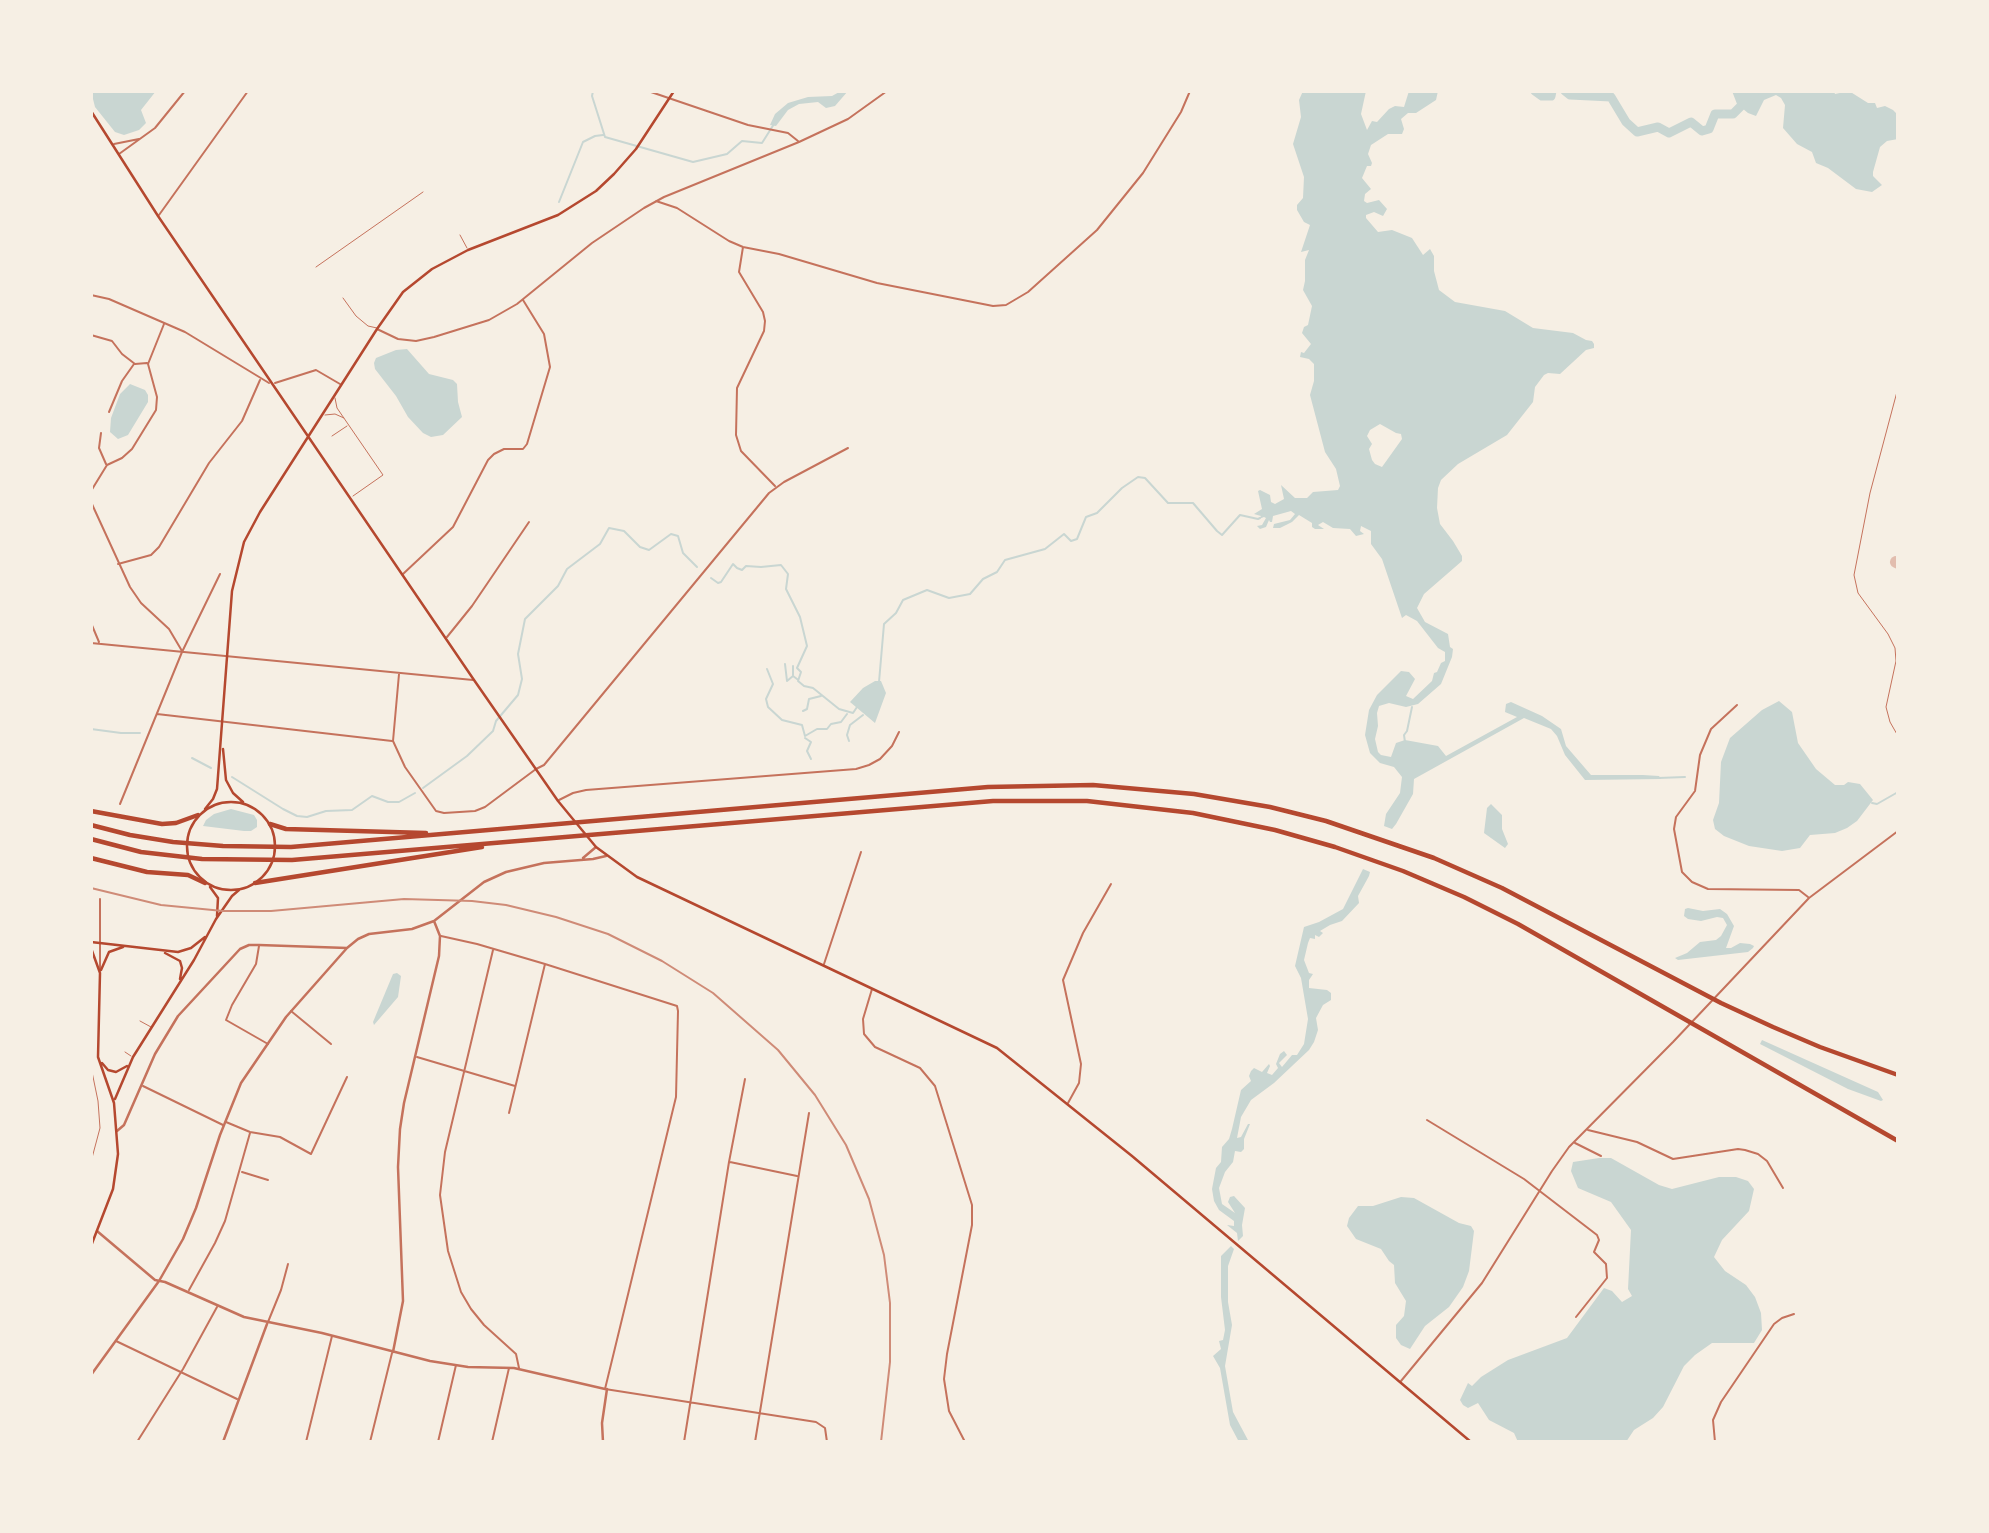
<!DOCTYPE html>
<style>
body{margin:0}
#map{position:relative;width:1989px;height:1533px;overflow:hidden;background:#f6efe4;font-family:Karla,sans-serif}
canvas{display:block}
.frame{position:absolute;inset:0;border:93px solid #f6efe4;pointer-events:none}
</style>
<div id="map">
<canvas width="1989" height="1533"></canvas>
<div class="frame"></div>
</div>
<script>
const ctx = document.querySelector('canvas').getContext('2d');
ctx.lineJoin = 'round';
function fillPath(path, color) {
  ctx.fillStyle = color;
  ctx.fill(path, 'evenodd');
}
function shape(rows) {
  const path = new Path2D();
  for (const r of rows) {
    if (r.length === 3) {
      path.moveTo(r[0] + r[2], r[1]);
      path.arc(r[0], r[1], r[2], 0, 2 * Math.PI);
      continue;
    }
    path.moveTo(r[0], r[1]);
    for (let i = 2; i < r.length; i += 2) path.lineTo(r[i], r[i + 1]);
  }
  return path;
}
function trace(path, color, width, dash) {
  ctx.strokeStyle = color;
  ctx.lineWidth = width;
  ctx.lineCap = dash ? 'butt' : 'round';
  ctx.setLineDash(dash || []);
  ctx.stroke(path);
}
fillPath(shape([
 [91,91,156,91,141,110,146,123,139,130,124,135,115,132,95,107],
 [841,91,848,91,835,106,826,108,818,102,799,104,788,110,776,126,770,125,775,114,788,103,808,97,832,96],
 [1303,91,1366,91,1361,114,1367,130,1372,121,1377,122,1389,109,1395,106,1404,107,1409,91,1438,91,1436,100,1416,113,1408,113,1401,119,1404,129,1402,134,1388,134,1371,145,1368,154,1372,163,1371,166,1367,166,1362,178,1371,189,1365,194,1364,201,1367,203,1379,200,1387,209,1383,216,1374,212,1366,215,1366,218,1378,232,1392,230,1412,238,1423,255,1430,249,1434,256,1434,271,1439,290,1455,302,1505,311,1533,328,1573,333,1586,340,1592,341,1594,344,1594,348,1586,350,1560,374,1548,373,1544,375,1535,387,1533,402,1507,435,1458,464,1441,480,1438,488,1437,508,1440,524,1453,541,1462,556,1462,561,1424,594,1417,608,1425,622,1448,634,1450,647,1453,649,1452,657,1441,684,1418,704,1406,707,1389,703,1379,706,1377,713,1378,726,1375,739,1378,752,1381,755,1391,757,1396,743,1405,740,1438,746,1446,756,1517,717,1505,712,1506,704,1511,702,1542,716,1561,729,1566,746,1591,775,1643,775,1659,776,1661,779,1585,780,1565,755,1557,736,1551,729,1524,718,1414,779,1413,794,1396,824,1392,829,1384,826,1386,814,1400,793,1402,777,1394,767,1380,763,1370,753,1365,735,1369,710,1377,695,1401,671,1409,672,1415,679,1406,696,1413,699,1432,681,1434,673,1437,672,1441,663,1445,661,1445,652,1438,648,1417,621,1406,615,1402,618,1382,559,1371,544,1371,531,1361,526,1360,531,1364,534,1356,536,1350,529,1333,528,1323,522,1318,525,1324,529,1315,529,1312,527,1312,523,1299,515,1292,522,1280,528,1273,528,1274,524,1290,520,1295,514,1291,511,1273,516,1272,522,1270,522,1269,520,1266,527,1260,529,1257,526,1262,525,1266,518,1264,517,1259,519,1261,516,1254,514,1262,509,1258,491,1260,490,1270,495,1271,502,1275,504,1284,499,1281,485,1295,498,1307,498,1313,492,1338,490,1340,486,1336,469,1325,452,1310,395,1314,381,1314,364,1309,359,1300,357,1301,352,1304,353,1311,344,1302,333,1304,327,1308,325,1312,306,1303,290,1305,281,1305,260,1309,250,1301,252,1310,225,1304,222,1297,210,1297,205,1303,198,1304,177,1293,144,1301,117,1299,100],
 [1380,424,1396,433,1401,434,1402,439,1382,467,1375,464,1372,460,1369,449,1372,444,1367,436,1370,430],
 [1732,91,1834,91,1835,94,1849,91,1868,103,1875,103,1877,108,1885,106,1893,110,1898,115,1898,139,1887,141,1880,147,1873,172,1873,176,1882,185,1872,192,1856,189,1828,168,1816,163,1812,152,1797,144,1783,128,1785,105,1781,98,1776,95,1764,100,1756,116,1748,113,1737,104],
 [407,349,429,374,453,380,457,384,458,402,462,417,443,435,431,437,423,433,408,417,396,396,375,369,374,363,376,358,396,350],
 [130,384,145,390,148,395,148,402,128,435,118,439,110,432,111,418,120,394],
 [875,681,881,681,886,693,875,723,850,702,863,688],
 [1779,701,1792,712,1798,743,1816,769,1835,785,1844,785,1848,782,1860,784,1873,800,1857,821,1847,828,1835,833,1810,835,1800,848,1782,851,1749,846,1724,836,1715,829,1713,820,1719,803,1721,762,1730,738,1762,710],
 [1491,804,1502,815,1502,829,1508,844,1505,848,1484,833,1487,808],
 [231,809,254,815,257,820,257,827,251,831,244,831,203,826,206,820,214,814],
 [1363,869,1370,872,1369,876,1358,896,1359,903,1342,921,1330,925,1320,931,1323,933,1319,937,1315,935,1315,939,1310,938,1308,943,1304,960,1309,973,1313,974,1309,980,1309,988,1327,990,1331,993,1331,1000,1323,1005,1316,1018,1318,1030,1314,1042,1309,1050,1274,1083,1251,1100,1241,1117,1237,1138,1241,1137,1248,1124,1250,1124,1244,1139,1244,1149,1241,1152,1235,1151,1233,1162,1225,1172,1219,1188,1222,1204,1235,1213,1228,1202,1230,1197,1234,1196,1245,1208,1242,1225,1243,1236,1238,1241,1237,1233,1227,1225,1234,1226,1234,1221,1219,1210,1214,1201,1212,1189,1216,1168,1221,1162,1222,1147,1229,1139,1232,1129,1241,1090,1251,1081,1249,1076,1251,1071,1254,1068,1262,1072,1269,1064,1270,1066,1267,1073,1272,1075,1278,1068,1276,1064,1280,1054,1284,1051,1287,1055,1279,1063,1282,1067,1292,1055,1297,1055,1304,1044,1308,1019,1301,978,1295,966,1304,927,1319,922,1343,909],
 [1688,908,1703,911,1720,909,1727,914,1734,926,1726,948,1731,948,1740,943,1750,944,1754,946,1753,948,1748,952,1678,960,1675,958,1687,953,1700,942,1716,940,1721,936,1727,925,1723,918,1717,917,1701,921,1688,919,1684,916,1685,909],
 [397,973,401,976,398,997,374,1025,373,1022,393,974],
 [1762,1040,1878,1092,1883,1100,1881,1101,1848,1089,1760,1044],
 [1599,1158,1611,1158,1659,1185,1672,1189,1719,1177,1736,1177,1748,1181,1754,1189,1749,1211,1722,1240,1714,1257,1725,1271,1746,1285,1755,1297,1761,1313,1762,1330,1754,1343,1712,1343,1695,1355,1684,1366,1663,1407,1653,1418,1634,1430,1626,1442,1518,1442,1514,1433,1489,1420,1478,1403,1468,1408,1463,1405,1460,1400,1468,1383,1472,1386,1481,1377,1508,1360,1567,1338,1604,1288,1612,1291,1622,1302,1632,1296,1628,1289,1631,1230,1611,1202,1578,1188,1571,1171,1573,1162],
 [1401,1197,1414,1198,1459,1223,1471,1226,1474,1231,1469,1271,1463,1287,1449,1307,1425,1326,1410,1349,1401,1345,1396,1338,1396,1325,1404,1316,1406,1301,1395,1283,1394,1265,1389,1261,1381,1249,1356,1239,1347,1226,1349,1218,1358,1206,1373,1206],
 [1231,1246,1234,1249,1228,1266,1228,1302,1232,1325,1225,1366,1233,1412,1249,1442,1239,1442,1230,1425,1220,1368,1213,1356,1221,1349,1219,1341,1223,1340,1225,1330,1221,1297,1221,1256]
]), '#c9d6d2');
trace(shape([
 [593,91,592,96,605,137,693,162,727,154,742,141,762,143,774,124],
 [559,202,583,142,595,136,603,135],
 [711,578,718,583,721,582,733,564,737,568,742,570,746,566,761,567,781,565,788,574,786,589,800,617,807,646,797,668,801,672,798,681,804,686,813,688,839,709,853,713,857,707],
 [785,664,787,681,793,676,797,679],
 [793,666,793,675],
 [767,669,773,684,766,699,768,707,782,720,802,725,805,736,817,729,827,729,831,724,841,722,847,714],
 [879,682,884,624,896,613,903,600,927,590,949,598,970,594,983,579,997,572,1005,560,1045,549,1064,534,1071,541,1077,539,1086,517,1097,513,1122,488,1138,477,1145,478,1168,503,1193,503,1217,531,1222,535,1240,515,1258,519,1260,518],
 [803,711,807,709,809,699,821,696],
 [91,729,121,733,140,733],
 [805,738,811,742,807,751,811,759],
 [849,741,847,735,850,725,863,715],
 [1405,742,1404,735,1407,731,1412,707],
 [192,758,211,768],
 [232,777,283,809,297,816,307,817,326,811,352,810,372,796,388,802,399,802,415,793],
 [1658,778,1685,777],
 [423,788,467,756,493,731,496,721,518,695,522,679,518,654,525,619,558,586,567,569,600,544,609,528,624,531,640,547,649,550,671,534,678,536,683,553,697,567],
 [1872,803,1877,804,1898,792]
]), '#c9d6d2', 2);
trace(shape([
 [1535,91,1542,96,1551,96,1552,91],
 [1565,91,1570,95,1611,97,1626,122,1637,132,1658,127,1669,133,1691,122,1702,131,1709,129,1715,114,1733,114,1756,91]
]), '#c9d6d2', 9);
trace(shape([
 [1896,562,1898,563]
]), '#e2bdae', 12);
trace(shape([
 [460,235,467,248],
 [316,267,423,192],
 [343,298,356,316,368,326,377,328],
 [1898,388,1870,493,1854,575,1858,593,1888,634,1895,648,1896,661,1886,707,1890,722,1898,736],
 [335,398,337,408,383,475,353,496],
 [325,415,335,414,344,418],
 [332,436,347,426],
 [140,1021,151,1027],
 [125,1052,131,1056],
 [91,1067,98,1101,100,1128,92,1158]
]), '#c5725c', 1);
trace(shape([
 [648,91,748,125,788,133,798,141],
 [114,144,139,139],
 [119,154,155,128,185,91],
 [656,201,677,208,729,241,743,247,779,254,877,283,993,306,1006,305,1028,292,1097,230,1143,173,1181,112,1190,91],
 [159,215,248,91],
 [743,247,739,272,763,312,765,321,764,331,737,388,736,435,741,451,775,486],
 [91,295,109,299,185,332,269,383],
 [377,329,398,339,416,341,434,337,489,320,517,304,592,243,644,208,664,197,799,142,848,119,887,91],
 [91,335,112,341,122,354,135,364,147,363],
 [275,383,316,370,340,384],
 [109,412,122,381,134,364],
 [101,433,99,448,106,464],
 [91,491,107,465,122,458,132,449,156,410,157,397,148,364,164,324],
 [91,502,130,587,141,603,169,629,182,651],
 [118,564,151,555,159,547,209,463,242,421,260,380],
 [403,574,453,527,488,460,494,454,504,449,523,449,527,444,550,367,544,334,523,300],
 [91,623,99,642],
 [447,637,472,606,529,522],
 [91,643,473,680],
 [399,674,393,741,405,767,436,811,444,813,475,811,485,807,536,769,544,765,769,493,784,482,848,448],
 [1737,705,1711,729,1700,755,1695,791,1676,817,1674,829,1682,872,1692,882,1708,889,1799,890,1808,897],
 [157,714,392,741],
 [559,800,573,793,586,790,856,769,869,765,880,759,892,746,899,732],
 [120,804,182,652,220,574],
 [441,936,477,944,545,964,677,1006,678,1011,676,1097,605,1389,816,1422,825,1428,827,1442],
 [259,946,256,964,232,1005,226,1020,268,1044],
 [493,950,445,1152,440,1195,448,1251,461,1292,471,1309,484,1325,516,1354,519,1368],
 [824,964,861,852],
 [100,969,100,899],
 [872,989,863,1019,864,1034,875,1047,920,1068,935,1086,972,1205,972,1225,947,1354,944,1379,949,1411,965,1442],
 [291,1011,331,1044],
 [417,1057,515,1086],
 [143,1086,223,1125],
 [1068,1103,1079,1083,1081,1064,1063,980,1083,933,1111,884],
 [509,1113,545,964],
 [1427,1120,1524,1179,1597,1235,1599,1240,1594,1252,1606,1264,1607,1278,1576,1317],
 [226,1122,250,1132,280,1137,311,1154,347,1077],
 [1588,1130,1637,1142,1673,1159,1738,1149,1745,1150,1758,1154,1767,1161,1783,1188],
 [1575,1143,1601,1156],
 [730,1162,797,1176],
 [242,1172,268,1180],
 [189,1290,215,1243,225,1221,250,1133],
 [268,1322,281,1290,288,1264],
 [116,1341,237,1399],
 [1401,1381,1482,1283,1552,1171,1569,1147,1673,1042,1809,898,1898,831],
 [137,1442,183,1369,217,1307],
 [306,1442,332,1336],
 [370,1442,392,1353],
 [438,1442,456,1365],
 [492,1442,509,1368],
 [684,1442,729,1162,745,1079],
 [755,1442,809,1113],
 [1715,1442,1713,1420,1721,1402,1774,1324,1782,1318,1794,1314]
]), '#c5725c', 2);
trace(shape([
 [583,858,596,847],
 [117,1131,124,1125,155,1054,178,1016,240,949,249,945,259,945,347,948],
 [97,1231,155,1280,165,1282,244,1317,322,1333,430,1361,468,1367,514,1368,605,1389],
 [393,1352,403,1301,398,1167,400,1129,404,1103,439,956,440,936,434,921],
 [91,1375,159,1281,183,1239,196,1208,220,1135,241,1083,286,1017,347,948,358,939,369,934,412,929,434,921,484,882,506,872,544,863,593,859,606,856],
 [223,1442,267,1324],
 [603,1442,602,1423,607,1389]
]), '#c5725c', 2.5);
trace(shape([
 [91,111,158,216,474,680,558,801,596,847,637,877,997,1048,1132,1156,1471,1442],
 [223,749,226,780,233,793,243,802],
 [231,846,44],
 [205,809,213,799,217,789,232,591,244,542,260,512,377,329,403,292,432,269,468,250,558,215,596,191,614,174,636,149,674,91],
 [210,887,218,898,217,916],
 [91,942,178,952,191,948,205,937],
 [91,948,100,973,98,1057,114,1103,118,1154,113,1189,91,1246],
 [165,953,180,961,182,968,180,979],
 [101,970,109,952,123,947],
 [102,1063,108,1070,116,1072,127,1066],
 [115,1099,133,1057,194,960,216,919,232,896,239,890]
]), '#b5482f', 2.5);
trace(shape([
 [91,811,162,824,176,823,198,815],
 [270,824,286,829,426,833],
 [91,825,130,835,173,842,223,846,291,847,988,787,1093,785,1194,794,1270,807,1326,821,1434,858,1502,888,1721,1003,1773,1027,1820,1047,1898,1075],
 [91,839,141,852,202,859,292,860,993,801,1087,801,1193,813,1275,830,1335,847,1403,871,1464,897,1518,924,1898,1141],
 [91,858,147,872,188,875,205,883],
 [255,883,482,847]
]), '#b5482f', 4.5);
trace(shape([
 [91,888,161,905,223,911,271,911,404,899,472,901,506,905,556,917,608,934,662,961,713,993,778,1050,815,1095,846,1145,869,1199,884,1255,890,1303,890,1362,881,1442]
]), '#cf8b77', 2);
</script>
